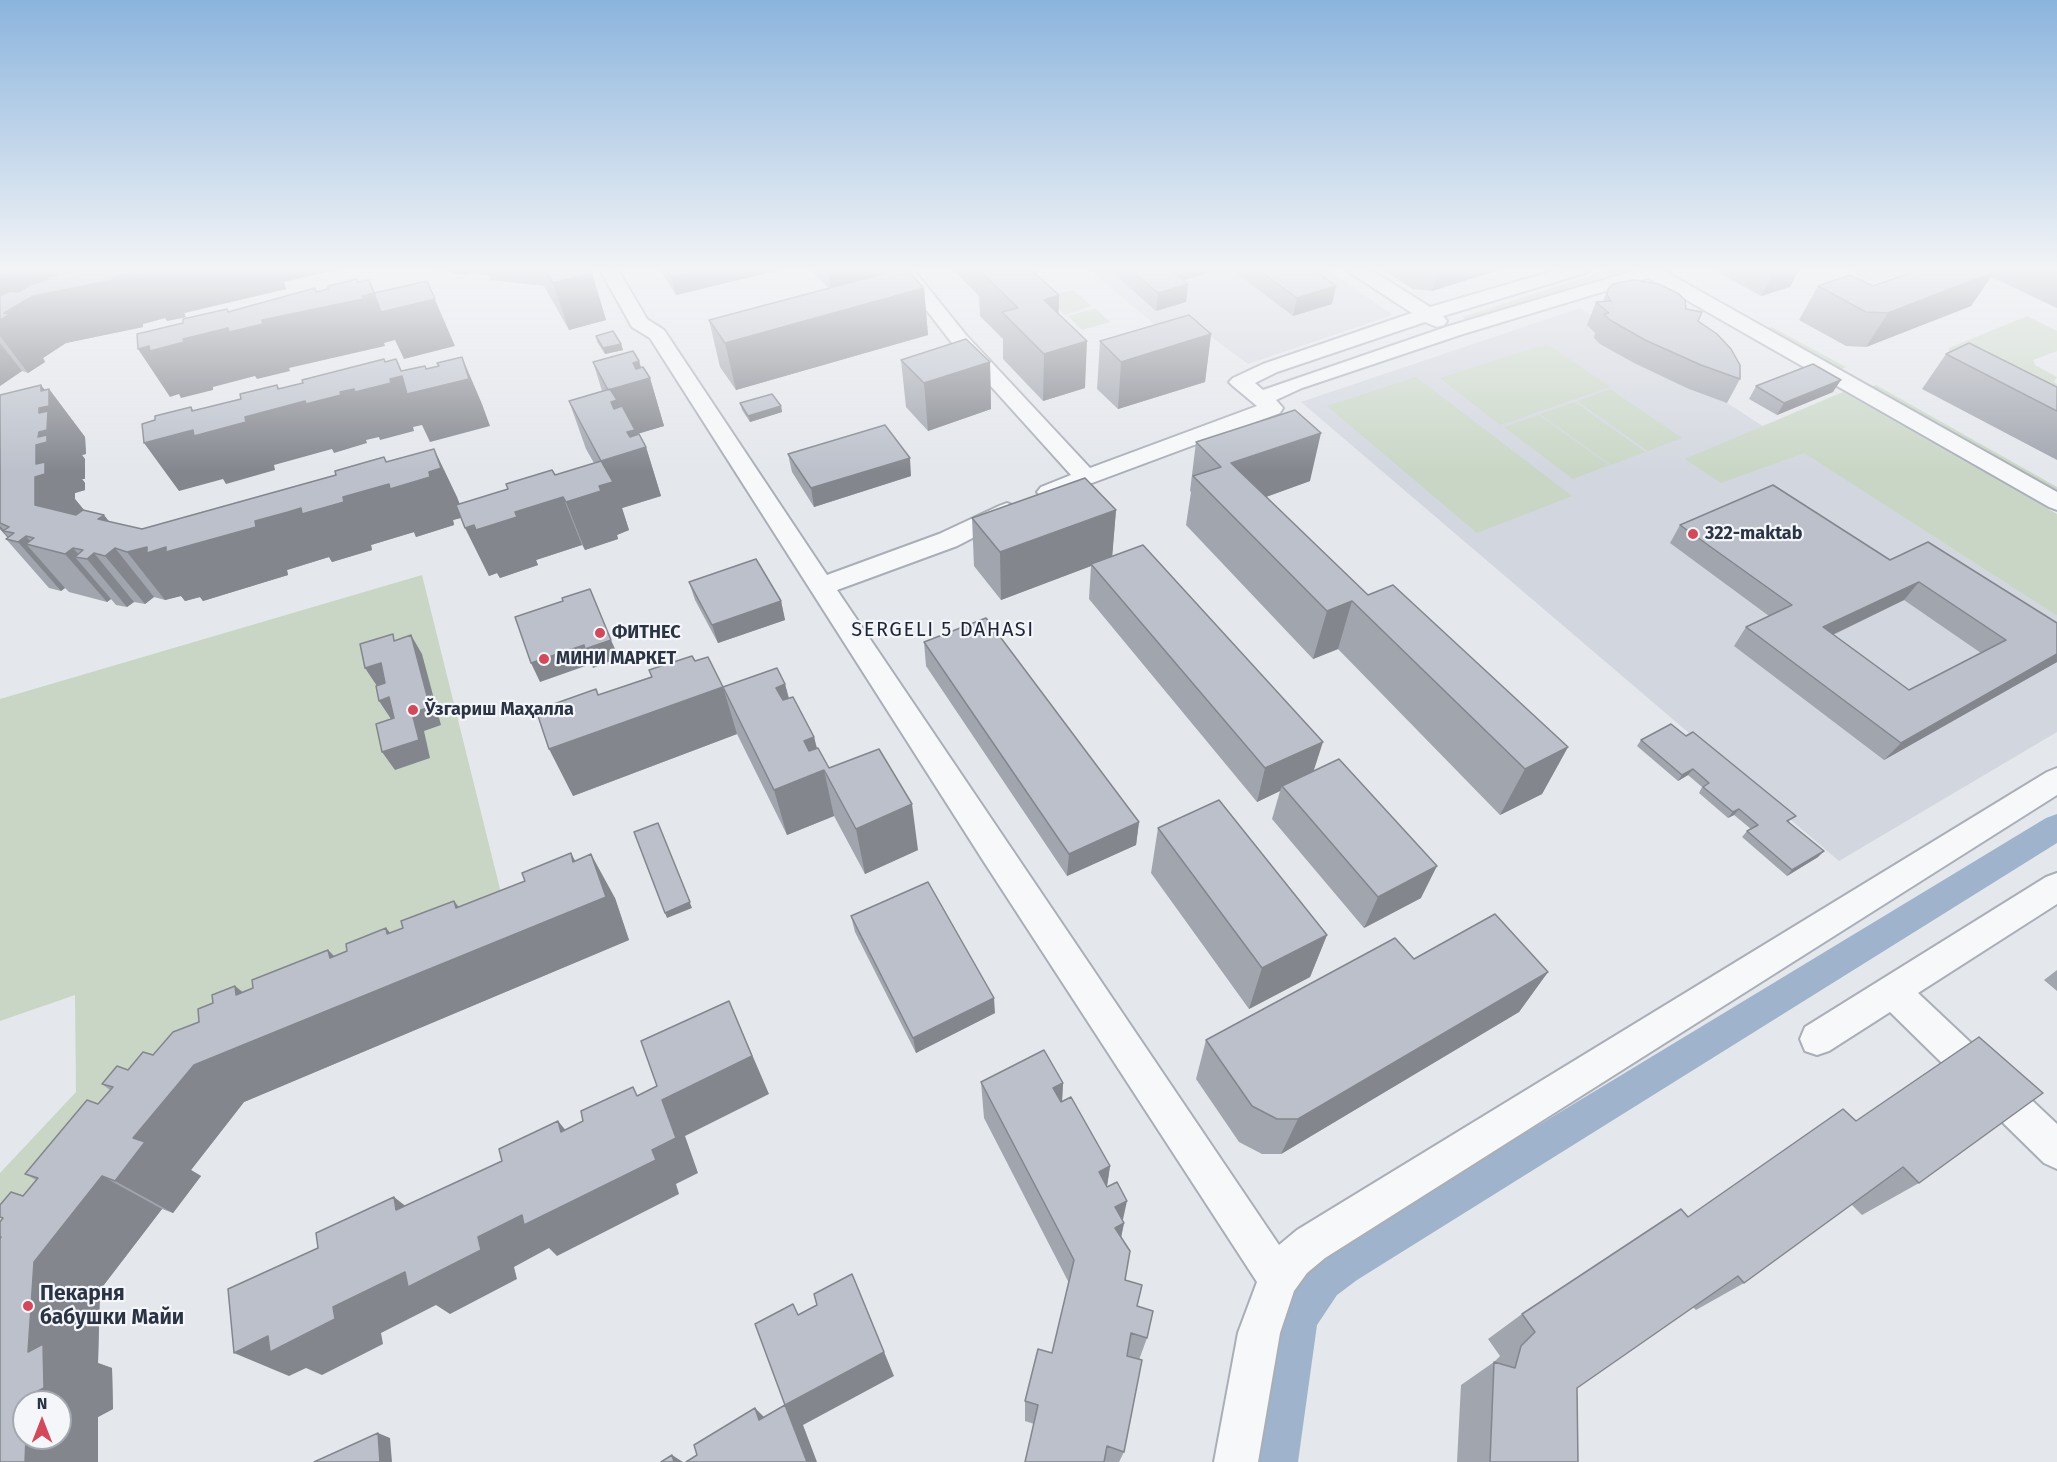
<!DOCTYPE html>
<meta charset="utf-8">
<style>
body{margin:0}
#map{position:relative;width:2057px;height:1462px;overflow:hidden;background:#e4e7ec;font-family:"Fira Sans",sans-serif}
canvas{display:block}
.north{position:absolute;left:12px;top:1390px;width:60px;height:60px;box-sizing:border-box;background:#f4f6f9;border:2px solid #a4a8b1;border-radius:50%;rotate:0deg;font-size:16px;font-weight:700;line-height:24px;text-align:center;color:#2b3445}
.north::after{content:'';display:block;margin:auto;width:21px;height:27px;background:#d1495b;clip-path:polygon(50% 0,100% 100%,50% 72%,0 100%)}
</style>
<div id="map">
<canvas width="2057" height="1462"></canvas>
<div class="north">N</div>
</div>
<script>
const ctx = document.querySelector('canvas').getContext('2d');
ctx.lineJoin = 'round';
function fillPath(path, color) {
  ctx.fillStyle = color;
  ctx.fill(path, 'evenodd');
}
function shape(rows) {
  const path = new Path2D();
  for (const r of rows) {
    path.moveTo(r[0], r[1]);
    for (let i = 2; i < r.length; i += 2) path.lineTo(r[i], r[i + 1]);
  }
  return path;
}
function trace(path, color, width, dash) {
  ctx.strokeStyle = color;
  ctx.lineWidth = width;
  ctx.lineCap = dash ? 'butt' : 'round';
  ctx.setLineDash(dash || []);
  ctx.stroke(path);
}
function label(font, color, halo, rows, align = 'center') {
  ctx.font = font + ' "Fira Sans",sans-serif';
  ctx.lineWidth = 4.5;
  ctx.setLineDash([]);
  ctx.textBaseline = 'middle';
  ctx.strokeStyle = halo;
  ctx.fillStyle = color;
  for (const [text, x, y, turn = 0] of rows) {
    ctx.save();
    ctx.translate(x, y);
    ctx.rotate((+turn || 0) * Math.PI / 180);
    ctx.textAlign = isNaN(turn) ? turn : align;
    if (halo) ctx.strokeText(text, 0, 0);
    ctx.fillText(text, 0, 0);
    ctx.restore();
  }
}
fillPath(shape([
 [1087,268,1325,268,1393,315,1248,364,1203,331,1155,325],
 [1580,308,2057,616,2057,732,1839,861,1301,402]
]), '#d2d6de');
fillPath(shape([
 [1614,268,1632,268,1468,321,1462,317],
 [1853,268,1925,268,1876,282,1856,275],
 [1073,290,1092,306,1065,315,1049,300,1055,295],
 [1095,308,1110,322,1082,330,1068,316],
 [2027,316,2057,331,2057,351,2033,360,2035,365,2057,377,2054,382,2057,384,2057,392,1949,354,1949,348],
 [1772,327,1846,367,1838,371,1763,330],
 [1547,344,1610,387,1500,425,1440,378],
 [1416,377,1572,496,1477,533,1327,406],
 [1876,385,2057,487,2057,495,1868,388],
 [1610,389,1682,438,1648,451,1577,401],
 [1843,392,2057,514,2057,616,1804,453,1721,483,1685,459],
 [1575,402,1645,452,1611,465,1540,414],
 [1539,415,1609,465,1573,479,1504,427],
 [422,575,505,909,219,1019,0,1304,0,1173,76,1092,75,995,0,1021,0,699]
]), '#c9d6c5');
fillPath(shape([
 [2057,814,2057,843,1357,1280,1337,1295,1317,1325,1298,1462,1254,1462,1280,1313,1286,1299,1309,1267,1329,1252,2046,818,2057,814]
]), '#9fb4cc');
const street = shape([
 [599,268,617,268,647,319,664,330,827,575,939,534,999,506,1007,503,1015,506,1019,511,1015,516,957,546,837,590,1279,1245,1297,1230,2047,772,2057,768,2057,795,1325,1258,1307,1273,1294,1291,1280,1333,1258,1462,1214,1462,1238,1333,1257,1282,984,862,650,338,632,327,599,268],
 [894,268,912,268,966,335,1090,468,1257,406,1233,386,1229,382,1233,378,1263,364,1412,313,1349,272,1347,268,1368,268,1430,307,1563,268,1590,268,1588,272,1443,316,1447,321,1444,325,1437,327,1425,322,1277,372,1255,383,1263,390,1449,326,1643,268,1670,268,1666,272,2057,492,2057,510,2049,507,1648,278,1463,334,1302,388,1276,400,1283,408,1280,413,1049,499,1041,497,1037,492,1041,487,1071,475,952,343,894,268],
 [2057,873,2057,904,1918,993,2057,1124,2057,1169,2044,1163,1890,1012,1829,1051,1817,1055,1805,1051,1800,1039,1805,1027,2046,877,2057,873]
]);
trace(street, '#a9aeb7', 4);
fillPath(street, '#f7f8fa');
fillPath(shape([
 [0,268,284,282,286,289,184,313,186,317,167,321,165,318,143,324,143,327,66,343,43,358,45,362,28,373,22,371,0,386],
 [421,268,588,268,592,273,606,320,569,330,544,286,490,280,489,276,471,273,462,275,450,273,449,270],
 [659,268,788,268,676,295],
 [814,268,888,268,889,272,924,288,928,335,736,390,720,367,709,320,828,288,815,274],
 [951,268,1029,268,1059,314,1085,388,1043,401,1003,359,1003,339,980,316,979,296],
 [1107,268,1226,268,1183,280,1188,284,1186,302,1156,311],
 [1230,268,1310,268,1332,304,1293,316],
 [1380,268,1505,268,1432,291,1412,289],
 [1719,268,1800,268,1790,287,1761,296,1720,274],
 [1924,268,2057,268,2057,308,1991,277,1971,306,1866,347,1846,346,1799,320,1818,286,1873,286],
 [1608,289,1686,309,1698,321,1740,379,1727,403,1689,389,1634,363,1600,344,1594,338,1595,333,1587,325,1596,302,1603,301],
 [1211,334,1205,382,1118,409,1097,389,1100,341],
 [596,336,621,344,623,350,605,354,597,342],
 [1946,354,2057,387,2057,460,1922,389],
 [901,360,990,362,991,409,928,431,906,407],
 [639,361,641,368,650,378,664,426,637,434,646,447,661,496,622,508,629,530,617,535,618,539,585,550,582,545,536,560,538,565,500,578,497,573,489,576,461,518,453,520,454,525,416,537,414,532,371,545,372,550,332,562,329,557,319,560,287,570,288,575,203,601,200,597,185,601,181,596,165,600,154,597,145,604,134,602,127,607,116,605,111,599,107,602,69,592,65,588,61,591,49,588,6,539,8,538,0,529,0,395,49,389,85,437,86,454,82,455,85,459,85,479,82,479,85,483,85,490,75,493,75,499,84,510,110,522,142,529,336,475,384,457,387,462,434,449,460,504,594,463,586,449,569,401,602,391,593,362],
 [1756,386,1833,392,1777,415,1749,399],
 [740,403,781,406,782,412,750,422,742,410],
 [1196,442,1310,481,1266,497,1368,595,1568,747,1542,794,1500,815,1338,649,1313,659,1186,525,1191,492,1190,491],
 [788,454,911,476,814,507,792,472],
 [1116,510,1112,556,1314,771,1421,898,1364,928,1272,819,1280,791,1257,802,1089,599,1091,566,1001,600,974,566,972,518],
 [1680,525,1890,560,2057,623,2057,662,1884,760,1734,646,1746,627,1769,616,1670,543],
 [1904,600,1981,653,1909,690,1833,635],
 [689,582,781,601,785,620,718,643,695,600],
 [924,642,1139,822,1136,845,1067,876,926,666],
 [695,661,723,687,785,684,789,698,814,737,817,748,829,768,918,850,865,874,834,816,787,835,737,734,573,796,598,695],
 [1641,740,1790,822,1789,823,1818,857,1787,876,1742,837,1747,831,1751,829,1734,815,1728,818,1699,793,1702,787,1688,775,1678,781,1637,746],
 [1158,828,1327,935,1310,977,1249,1009,1151,873],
 [575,861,615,898,629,940,244,1102,191,1170,201,1176,173,1213,162,1209,100,1290,98,1363,112,1368,113,1409,98,1417,1,1238,3,1219,36,1180,25,1174,98,1104,110,1090,102,1084,153,1055,199,1022,213,1003,235,986,243,992,253,988,328,950,334,956,347,951,386,928,390,933,403,928,454,901,459,907],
 [851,916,995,1013,916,1053,855,932],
 [1414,959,1548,972,1519,1012,1281,1154,1262,1154,1239,1142,1196,1079,1206,1040],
 [2057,970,2057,991,2044,980],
 [981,1082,1063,1083,1062,1102,1110,1166,1107,1187,1124,1223,1121,1237,1125,1280,1137,1306,1147,1338,1139,1360,1124,1452,1119,1462,1025,1462,1034,1424,1025,1421,1025,1401,1052,1353,1069,1283,984,1118],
 [1856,1121,1919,1183,1862,1215,1851,1204,1744,1283,1696,1310,1693,1307,1577,1388,1578,1462,1457,1462,1461,1385,1494,1362,1500,1356,1488,1339,1522,1314,1688,1217]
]), '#a1a5ae');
fillPath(shape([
 [34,268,120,268,113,277,156,268,344,268,284,282,286,289,184,313,186,317,167,321,165,318,143,324,143,327,66,343,43,358,45,362,28,373,0,336,0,275],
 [459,268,469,268,471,273,462,275],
 [712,268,788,268,676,295,671,277],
 [828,268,888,268,889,277,831,292],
 [1167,268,1226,268,1166,285],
 [1439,268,1505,268,1432,291],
 [1776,268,1800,268,1790,287,1761,296],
 [1994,272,1971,306,1866,347,1888,313],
 [592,273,606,320,569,330,553,283],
 [357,279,365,295,374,293,369,280,384,311,427,281,455,346,404,359,395,340,384,343,385,346,289,368,290,371,257,379,255,376,213,387,213,390,181,398,179,394,170,397,138,349,183,339,228,312,227,309,239,329,262,320,316,292,315,288,325,307],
 [1188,284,1186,302,1156,311,1158,293],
 [1336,286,1332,304,1293,316,1297,298],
 [924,288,928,335,736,390,725,343],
 [1059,295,1058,342,1044,300],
 [1211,334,1205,382,1118,409,1121,362],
 [1087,341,1085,388,1043,401,1044,354],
 [0,343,22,371,0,386],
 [621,344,623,350,605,354,603,348],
 [462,357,482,404,490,426,430,442,422,425,413,427,414,431,380,440,379,437,366,440,367,443,334,453,332,449,274,465,275,470,226,484,223,479,179,491,144,443,192,411,191,407,208,432,245,417,278,389,277,385,289,405,393,378,401,371,396,359,412,393,425,366,435,387],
 [639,361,645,380,650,378,664,426,637,434,641,449,646,447,661,496,622,508,629,530,617,535,618,539,585,550,566,502,599,486,601,461,611,402,608,390,633,363],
 [990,362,991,409,928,431,924,383],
 [1841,380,1833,392,1777,415,1784,403],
 [41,385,49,395,49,389,85,437,86,454,82,455,85,459,85,479,82,479,85,483,85,490,75,493,75,499,84,510,73,548,82,558,75,557,111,599,107,602,65,554,35,505,35,477,36,445,38,437],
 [781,406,782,412,750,422,748,416],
 [1321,433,1310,481,1227,511,1231,463],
 [434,449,457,497,464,517,453,520,454,525,416,537,414,532,371,545,372,550,332,562,329,557,287,570,288,575,203,601,200,597,185,601,181,596,165,600,127,552,98,519,104,515,132,550,343,497,386,462,384,457,400,486,429,472],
 [910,458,911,476,814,507,811,488],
 [563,497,582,545,536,560,538,565,500,578,497,573,489,576,465,528],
 [1116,510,1112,559,1091,564,1091,566,1001,600,1000,552],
 [0,526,5,531,3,531,12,541,10,540,0,529],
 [26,536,34,546,27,545,65,588,61,591,18,542],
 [115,548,154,597,145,604,105,556],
 [94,553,134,602,127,607,87,559],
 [1919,582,1904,600,1809,646,1823,627],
 [781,601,785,620,718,643,712,625],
 [1352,601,1338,649,1313,659,1327,611],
 [411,635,422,654,441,725,424,731,430,758,395,770,382,752,412,713],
 [611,640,619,658,593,668,585,649],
 [584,645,591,664,540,682,531,663],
 [2057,654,2057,662,1884,760,1901,743],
 [381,663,392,681,377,686,365,668],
 [785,684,797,732,776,688],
 [723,687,737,734,573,796,549,749],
 [389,697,401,716,391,719,379,701],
 [814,737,822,770,824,770,834,816,787,835,774,790,804,741],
 [1323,742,1312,776,1282,786,1280,791,1257,802,1265,768],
 [1568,747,1542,794,1500,815,1525,769],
 [1693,769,1688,775,1678,781,1682,775],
 [912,804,918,850,865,874,856,829],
 [1739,809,1734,815,1728,818,1733,812],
 [1139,822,1136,845,1067,876,1069,854],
 [658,823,692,908,667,918,665,913],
 [1824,851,1818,857,1787,876,1792,870],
 [571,853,595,898,591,854,615,898,629,940,244,1102,191,1170,201,1176,173,1213,115,1181,133,1138,236,995,235,986,281,1026,330,958,328,950,368,991,387,934,386,928,422,970,456,908,454,901,485,944,573,862],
 [1437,866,1421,898,1364,928,1378,897],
 [1327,935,1310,977,1249,1009,1262,968],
 [1548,972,1519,1012,1281,1154,1298,1119],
 [994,998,995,1013,916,1053,913,1038],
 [729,1001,769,1094,685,1136,698,1173,676,1184,679,1194,557,1256,549,1248,514,1267,517,1279,450,1314,436,1305,381,1333,383,1344,322,1375,306,1368,289,1376,234,1353,268,1336,333,1307,478,1237,652,1150,662,1100],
 [1063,1083,1061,1119,1053,1088],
 [558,1121,587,1156,561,1132],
 [1110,1166,1105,1199,1099,1172],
 [102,1176,162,1209,100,1290,98,1363,112,1368,113,1409,98,1417,98,1462,25,1462,26,1438,60,1438,60,1402,26,1402,28,1352,34,1262],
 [394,1197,435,1229,396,1210],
 [1127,1201,1122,1224,1124,1223,1118,1253,1110,1258,1115,1207],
 [852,1274,894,1376,803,1425,817,1462,807,1462,785,1405],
 [755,1408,775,1428,759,1420],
 [378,1433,390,1438,392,1462,380,1462],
 [672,1455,683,1462,674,1462]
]), '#83868d');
const building = shape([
 [0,268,34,268,0,275,0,268],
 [79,268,156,268,157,270,138,275,137,271,113,277,113,280,33,296,4,313,10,314,0,320,0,295,2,295,10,291,18,292,32,284,47,280,47,277,57,275,57,272,63,271,64,273,80,270,79,268],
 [544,268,588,268,592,273,553,283,544,268],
 [665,268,712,268,671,277,665,268],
 [905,268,924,288,725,343,709,320,905,268],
 [985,268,1029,268,1059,295,1044,300,1087,341,1044,354,1002,312,1018,308,978,269,985,268],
 [1128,268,1168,268,1188,284,1158,293,1128,268],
 [1256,268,1310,268,1336,286,1297,298,1256,268],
 [1924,268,1984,268,1994,272,1888,313,1866,312,1818,286,1850,275,1873,286,1924,268],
 [357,279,358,282,369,280,374,293,427,281,435,299,381,312,374,293,362,296,363,299,262,320,263,324,229,332,228,328,183,339,184,342,150,351,149,346,138,349,137,334,183,323,183,319,227,309,228,312,315,288,316,292,328,289,328,286,357,279],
 [1633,280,1659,284,1679,294,1685,300,1686,309,1702,312,1698,321,1717,334,1731,349,1740,365,1740,379,1701,365,1645,340,1610,320,1604,314,1609,313,1596,302,1611,301,1607,295,1608,289,1613,284,1633,280],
 [1189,315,1211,334,1121,362,1100,341,1189,315],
 [613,331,621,344,603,348,596,336,613,331],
 [966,339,990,362,924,383,901,360,966,339],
 [1969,343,2057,387,2057,411,1946,354,1969,343],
 [633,351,639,361,633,363,636,369,643,367,650,378,608,390,593,362,633,351],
 [462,357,469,379,407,394,402,376,390,379,391,383,355,392,354,389,340,392,341,395,306,404,305,401,245,417,246,422,194,436,193,430,144,443,142,424,155,420,155,416,191,407,192,411,241,399,240,394,277,385,278,389,303,383,302,380,384,359,385,362,396,359,401,371,425,366,426,369,439,366,437,363,462,357],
 [1813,364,1841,380,1784,403,1756,386,1813,364],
 [41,385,41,391,49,389,49,406,39,408,39,413,48,411,47,430,39,432,38,437,47,435,47,442,36,445,36,464,45,462,45,474,35,477,35,505,76,515,83,510,104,515,98,519,142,529,336,475,335,471,384,457,386,462,434,449,441,468,429,472,430,477,390,489,389,484,343,497,344,502,302,514,301,508,288,512,255,521,256,527,166,552,166,547,147,553,147,547,127,552,115,548,105,556,94,553,87,559,75,557,83,550,73,548,65,554,26,544,34,538,26,536,18,542,6,539,14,533,3,531,9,527,0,523,0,395,41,385],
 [610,389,617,400,611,402,614,409,622,406,635,430,627,432,630,437,639,434,646,447,601,461,569,401,610,389],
 [772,394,781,406,748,416,740,403,772,394],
 [1295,410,1321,433,1231,463,1368,595,1393,585,1568,747,1525,769,1352,601,1327,611,1193,476,1221,467,1196,442,1295,410],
 [885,425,910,458,811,488,788,454,885,425],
 [601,461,613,482,599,486,601,491,566,502,563,497,515,512,517,517,476,530,474,525,465,528,456,505,508,489,506,484,552,470,555,475,601,461],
 [1085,478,1116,510,1000,552,972,518,1085,478],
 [1773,485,1890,560,1928,542,2057,623,2057,654,1901,743,1746,627,1792,605,1680,525,1773,485],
 [1919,582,2006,640,1909,690,1823,627,1919,582],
 [1143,545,1323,742,1265,768,1091,564,1143,545],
 [756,559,781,601,712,625,689,582,756,559],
 [590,589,611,640,585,649,584,645,531,663,515,617,563,601,562,598,590,589],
 [986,618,1139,822,1069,854,924,642,986,618],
 [393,634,394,641,411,635,430,707,412,713,419,740,382,752,376,724,394,718,389,697,379,701,376,686,385,683,381,663,365,668,360,644,393,634],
 [692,656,695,661,708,657,723,687,549,749,538,716,553,711,551,705,596,689,598,695,652,677,649,670,692,656],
 [777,668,785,684,776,688,783,700,793,697,814,737,804,741,809,751,818,748,829,768,879,749,912,804,856,829,824,770,774,790,723,687,777,668],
 [1671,724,1686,736,1693,732,1796,816,1787,821,1824,851,1792,870,1747,831,1758,825,1739,809,1733,812,1703,787,1709,783,1693,769,1682,775,1641,740,1671,724],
 [1339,759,1437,866,1378,897,1282,786,1339,759],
 [1219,800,1327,935,1262,968,1158,828,1219,800],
 [658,823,690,902,665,913,634,832,658,823],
 [571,853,573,862,591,854,606,897,194,1065,133,1138,145,1142,115,1181,102,1176,34,1262,28,1352,43,1344,44,1388,26,1397,26,1402,24,1402,24,1438,26,1438,25,1462,0,1462,0,1239,1,1237,0,1237,0,1222,3,1218,0,1217,0,1205,11,1192,23,1196,38,1178,25,1174,87,1100,98,1104,113,1087,102,1084,117,1066,128,1070,143,1052,153,1055,173,1032,199,1022,198,1009,213,1003,212,995,235,986,236,995,253,988,252,980,328,950,330,958,347,951,346,944,386,928,387,934,403,928,401,921,454,901,456,908,525,881,522,873,571,853],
 [928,882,994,998,913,1038,851,916,928,882],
 [1495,914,1548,972,1298,1119,1277,1119,1252,1106,1206,1040,1395,938,1414,959,1495,914],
 [729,1001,752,1056,662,1100,676,1138,652,1150,656,1160,524,1225,522,1215,478,1237,481,1250,408,1287,405,1272,333,1307,335,1319,270,1352,268,1336,234,1353,228,1289,318,1248,316,1233,394,1197,396,1210,502,1161,499,1149,558,1121,561,1132,583,1121,581,1111,633,1087,637,1096,657,1086,641,1041,729,1001],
 [1979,1037,2043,1093,1919,1183,1903,1167,1744,1283,1738,1276,1577,1388,1578,1462,1490,1462,1494,1362,1515,1368,1521,1346,1535,1332,1522,1314,1681,1209,1688,1217,1843,1109,1856,1121,1979,1037],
 [1044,1050,1063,1083,1053,1088,1061,1102,1071,1097,1110,1166,1099,1172,1107,1187,1117,1182,1127,1201,1115,1207,1124,1223,1115,1228,1130,1251,1125,1280,1142,1285,1137,1306,1153,1311,1147,1338,1131,1333,1127,1356,1142,1360,1124,1452,1107,1446,1104,1462,1025,1462,1038,1405,1025,1401,1038,1349,1052,1353,1074,1260,981,1082,1044,1050],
 [852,1274,884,1352,785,1405,755,1324,793,1304,798,1315,817,1305,814,1294,852,1274],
 [785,1405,807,1462,686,1462,697,1455,694,1445,755,1408,759,1420,785,1405],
 [378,1433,380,1462,314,1462,378,1433],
 [672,1455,674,1462,661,1462,672,1455]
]);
fillPath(building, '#bbc0ca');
trace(building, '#83868d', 1.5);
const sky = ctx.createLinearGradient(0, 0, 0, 472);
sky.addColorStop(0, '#8bb4dd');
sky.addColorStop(0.57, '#f3f4f6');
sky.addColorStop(1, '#f3f4f600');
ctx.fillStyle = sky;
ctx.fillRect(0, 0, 2057, 472);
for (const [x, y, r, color] of [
 [1693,534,6,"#d1495b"],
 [600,633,6,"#d1495b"],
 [544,659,6,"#d1495b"],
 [413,710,6,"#d1495b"],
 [28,1306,6,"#d1495b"]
]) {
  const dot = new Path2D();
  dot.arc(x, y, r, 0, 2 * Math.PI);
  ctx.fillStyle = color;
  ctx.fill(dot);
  trace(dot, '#f4f6f9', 2);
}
label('bold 18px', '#2b3445', '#f4f6f9', [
 ["322-maktab",1705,534],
 ["ФИТНЕС",612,633],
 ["МИНИ МАРКЕТ",556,659],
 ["Ўзгариш Маҳалла",425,710]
], 'left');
ctx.letterSpacing = '1.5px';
label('20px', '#1d2536', '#f4f6f9', [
 ["SERGELI 5 DAHASI",943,630]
]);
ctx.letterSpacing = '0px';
label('bold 21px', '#2b3445', '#f4f6f9', [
 ["Пекарня",40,1294],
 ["бабушки Майи",40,1318]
], 'left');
</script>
